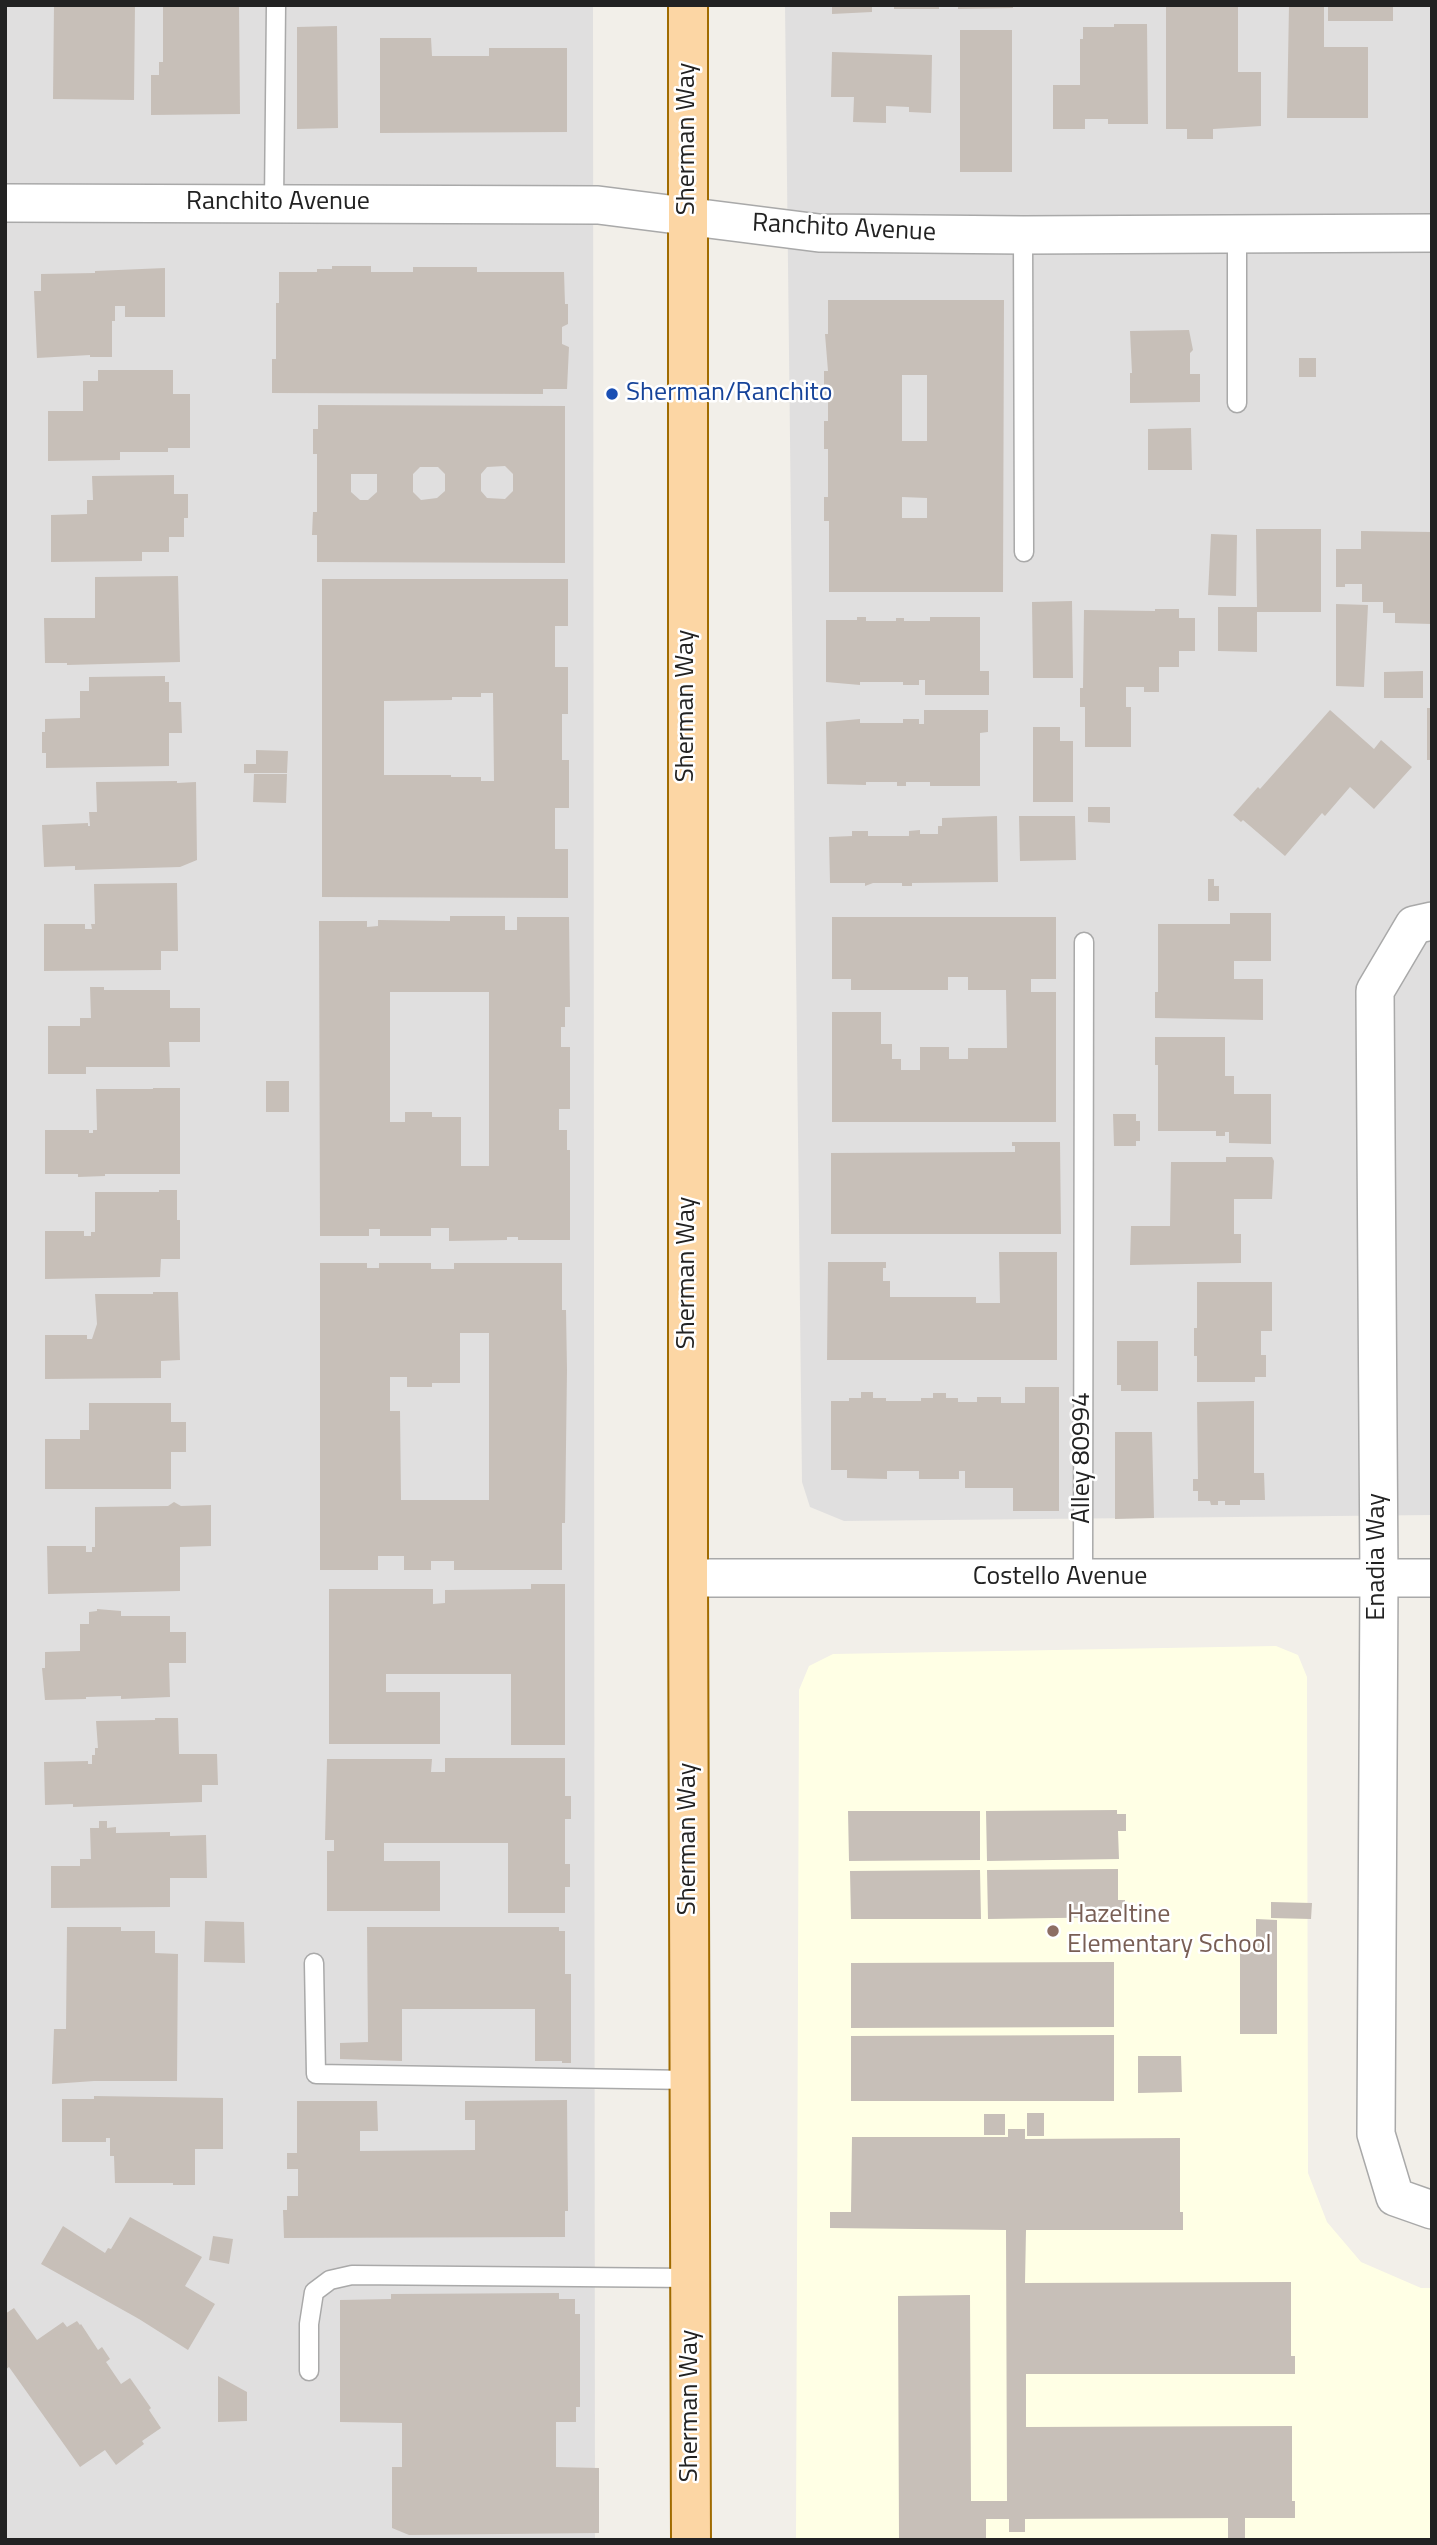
<!DOCTYPE html>
<style>
body{margin:0}
#map{position:relative;width:1437px;height:2545px;overflow:hidden;background:#f2efe9;font-family:"Titillium Web",sans-serif}
canvas{display:block}
.frame{position:absolute;inset:0;border:7px solid #222;pointer-events:none}
</style>
<div id="map">
<canvas width="1437" height="2545"></canvas>
<div class="frame"></div>
</div>
<script>
const ctx = document.querySelector('canvas').getContext('2d');
ctx.lineJoin = 'round';
function fillPath(path, color) {
  ctx.fillStyle = color;
  ctx.fill(path, 'evenodd');
}
function shape(rows) {
  const path = new Path2D();
  for (const r of rows) {
    path.moveTo(r[0], r[1]);
    for (let i = 2; i < r.length; i += 2) path.lineTo(r[i], r[i + 1]);
  }
  return path;
}
function trace(path, color, width, dash) {
  ctx.strokeStyle = color;
  ctx.lineWidth = width;
  ctx.lineCap = dash ? 'butt' : 'round';
  ctx.setLineDash(dash || []);
  ctx.stroke(path);
}
function label(font, color, halo, rows, align = 'center') {
  ctx.font = font + ' "Titillium Web",sans-serif';
  ctx.lineWidth = 5;
  ctx.setLineDash([]);
  ctx.textBaseline = 'middle';
  ctx.strokeStyle = halo;
  ctx.fillStyle = color;
  for (const [text, x, y, turn = 0] of rows) {
    ctx.save();
    ctx.translate(x, y);
    ctx.rotate((+turn || 0) * Math.PI / 180);
    ctx.textAlign = isNaN(turn) ? turn : align;
    if (halo) ctx.strokeText(text, 0, 0);
    ctx.fillText(text, 0, 0);
    ctx.restore();
  }
}
fillPath(shape([
 [5,5,593,5,595,2540,5,2540],
 [785,5,1432,5,1432,1515,844,1521,810,1507,802,1482]
]), '#e0dfdf');
fillPath(shape([
 [1276,1646,1298,1655,1307,1677,1308,2173,1327,2222,1361,2262,1421,2288,1432,2288,1432,2540,796,2540,799,1690,809,1666,833,1654]
]), '#ffffe5');
fillPath(shape([
 [54,5,135,5,134,100,53,99],
 [163,5,239,5,240,114,151,115,151,75,159,75,159,62,163,62],
 [832,5,872,5,872,12,832,14],
 [894,5,939,5,939,9,894,9],
 [958,5,1013,5,1013,8,958,9],
 [1166,5,1238,5,1238,72,1261,72,1261,126,1213,129,1213,139,1187,139,1187,129,1166,129],
 [1289,5,1324,5,1324,47,1368,47,1368,118,1287,118],
 [1328,5,1393,5,1393,21,1328,21],
 [1114,24,1147,24,1148,124,1108,124,1108,119,1085,119,1085,129,1053,129,1053,85,1080,85,1080,39,1083,39,1083,27,1114,27],
 [337,26,338,128,297,129,297,27],
 [960,30,1012,30,1012,172,960,172],
 [380,38,431,38,432,56,489,56,489,48,567,48,567,132,380,133],
 [832,52,932,55,931,113,909,112,909,107,886,106,886,123,853,122,854,97,831,97],
 [332,266,371,266,371,272,413,272,413,267,477,267,477,272,564,272,565,304,568,304,568,324,562,327,562,344,569,347,567,389,543,389,543,394,272,393,272,359,276,359,276,303,279,303,279,272,317,272,317,269,332,269],
 [165,268,165,317,125,317,125,306,115,306,115,321,112,321,112,357,90,357,90,355,37,358,34,291,41,291,41,274,95,273,95,271],
 [828,300,1004,300,1003,592,829,592,829,521,824,521,824,497,828,497,828,449,824,449,824,421,828,421,828,395,824,395,824,371,828,371,825,334,828,334],
 [902,375,927,375,927,441,902,441],
 [902,497,927,498,927,518,902,518],
 [1189,330,1193,350,1190,353,1190,374,1200,374,1200,402,1130,403,1130,373,1132,373,1130,331],
 [1299,358,1316,358,1316,377,1299,377],
 [98,370,173,370,173,394,190,394,190,448,168,448,168,452,120,452,120,460,48,461,48,411,83,411,83,381,98,381],
 [318,405,565,406,565,563,317,562,317,535,312,535,313,512,317,512,317,454,313,454,313,429,318,429],
 [505,466,513,474,513,491,505,499,487,498,481,491,481,474,487,467],
 [420,467,438,467,445,474,445,491,437,498,421,500,413,492,413,474],
 [351,474,377,474,377,492,368,500,360,500,351,492],
 [1191,428,1192,470,1148,470,1148,429],
 [174,475,174,494,188,494,188,518,184,518,184,537,169,537,169,552,142,552,142,561,51,562,51,515,87,514,87,500,93,500,92,476],
 [1256,529,1321,529,1321,612,1257,612,1257,652,1218,651,1218,607,1257,607],
 [1361,531,1432,532,1432,624,1395,623,1395,613,1383,613,1383,602,1362,602,1362,584,1345,584,1345,587,1336,587,1336,549,1361,549],
 [1211,534,1237,535,1236,596,1208,595],
 [178,576,180,662,67,665,67,663,45,663,44,618,95,618,95,577],
 [322,579,568,579,568,626,555,626,555,667,568,667,568,714,562,714,562,760,569,760,569,808,555,808,555,849,568,849,568,898,322,897],
 [481,693,493,693,494,781,481,781,481,777,451,777,451,775,384,775,384,701,452,700,452,697,481,697],
 [1072,601,1073,678,1033,678,1032,602],
 [1336,604,1368,605,1364,687,1336,686],
 [1155,609,1179,609,1179,618,1195,618,1195,651,1179,651,1179,667,1159,667,1159,692,1144,692,1144,687,1126,687,1126,707,1131,707,1131,747,1085,747,1085,707,1080,707,1080,688,1083,688,1084,610,1155,611],
 [857,617,866,617,866,621,896,621,896,618,904,618,904,621,930,621,930,617,980,617,980,671,989,671,989,695,925,695,925,680,919,680,919,685,903,685,903,682,860,682,860,685,826,682,826,620,857,620],
 [1423,671,1423,698,1384,698,1384,672],
 [165,676,165,682,169,682,169,702,181,702,182,733,169,733,169,766,46,768,46,753,42,753,42,732,45,732,45,719,80,718,80,691,89,691,89,677],
 [1427,708,1432,708,1432,760,1427,760],
 [924,710,988,710,988,732,980,733,980,786,930,786,930,782,906,782,906,786,897,786,897,782,866,782,866,785,827,784,826,722,860,719,860,723,903,723,903,719,919,719,919,724,924,724],
 [1330,710,1374,749,1381,740,1412,767,1374,809,1350,787,1325,816,1322,813,1285,856,1243,820,1241,822,1233,815,1258,787,1260,789],
 [1033,727,1060,727,1060,741,1073,741,1073,802,1033,802],
 [256,750,288,751,287,773,244,773,244,764,256,764],
 [254,774,287,774,286,803,253,802],
 [177,781,177,783,196,782,197,860,180,867,75,870,75,866,44,867,42,825,88,823,88,826,90,826,89,812,97,812,96,782],
 [1088,807,1110,807,1110,823,1088,822],
 [997,816,998,882,912,883,912,886,902,886,902,883,873,883,865,886,865,883,830,883,829,837,852,836,852,831,868,831,868,836,909,836,909,831,920,830,920,834,938,834,938,826,942,826,942,818],
 [1019,816,1075,816,1076,860,1020,861],
 [1208,879,1214,879,1214,886,1219,886,1219,901,1208,901],
 [177,883,178,951,161,951,161,970,44,971,44,924,85,924,85,929,92,929,91,924,95,924,94,884],
 [1230,913,1271,913,1271,961,1234,961,1234,979,1263,979,1263,1020,1155,1018,1155,992,1158,992,1158,924,1230,924],
 [450,916,505,916,505,930,517,930,517,917,569,917,570,1007,565,1007,565,1027,561,1027,561,1047,570,1047,570,1109,559,1109,559,1130,567,1130,567,1150,570,1150,570,1240,518,1240,518,1237,507,1237,507,1240,449,1241,449,1228,431,1228,431,1236,380,1236,380,1229,369,1229,369,1236,320,1236,319,921,367,921,367,927,378,926,378,920,450,921],
 [390,992,489,992,489,1166,461,1166,461,1117,432,1117,432,1112,405,1112,405,1122,390,1122],
 [832,917,1056,917,1056,979,1031,979,1031,992,1056,992,1056,1122,832,1122,832,1012,881,1012,881,1044,892,1044,892,1059,901,1059,901,1070,920,1070,920,1047,949,1047,949,1059,968,1059,968,1048,1007,1048,1006,990,968,990,968,977,948,977,948,990,851,990,851,979,832,979],
 [90,987,104,987,104,990,170,990,170,1008,200,1008,200,1042,169,1042,170,1067,86,1067,86,1074,48,1074,48,1026,80,1026,80,1018,91,1018],
 [1155,1037,1225,1037,1225,1076,1234,1076,1234,1094,1271,1094,1271,1144,1229,1143,1229,1132,1225,1132,1225,1136,1216,1136,1216,1131,1158,1131,1158,1065,1155,1065],
 [266,1081,289,1081,289,1112,266,1112],
 [153,1088,180,1088,180,1174,105,1174,105,1176,78,1177,78,1174,45,1174,45,1130,89,1130,89,1133,93,1133,93,1130,97,1130,96,1089,153,1089],
 [1113,1114,1136,1114,1136,1121,1140,1121,1140,1141,1136,1141,1136,1146,1114,1146],
 [1012,1142,1060,1142,1061,1234,831,1234,831,1153,1015,1152,1015,1146,1012,1146],
 [1226,1157,1272,1157,1274,1161,1272,1199,1234,1199,1234,1234,1241,1234,1241,1263,1130,1265,1131,1226,1170,1226,1171,1162,1226,1162],
 [159,1190,177,1190,177,1220,180,1220,180,1259,161,1259,160,1277,45,1279,45,1231,84,1231,84,1236,91,1236,91,1232,95,1232,95,1192,159,1192],
 [999,1252,1057,1252,1057,1360,827,1360,828,1262,886,1262,886,1268,883,1268,883,1281,890,1281,890,1297,976,1297,976,1303,1000,1303],
 [320,1263,367,1263,367,1268,379,1268,379,1263,431,1263,431,1269,454,1269,454,1263,562,1263,562,1310,566,1310,567,1370,565,1523,562,1523,562,1570,454,1570,454,1561,431,1561,431,1570,404,1570,404,1556,378,1556,378,1570,320,1570],
 [460,1333,489,1333,489,1500,401,1500,400,1411,390,1411,390,1377,407,1377,407,1387,432,1387,432,1383,460,1383],
 [1197,1282,1272,1282,1272,1331,1261,1331,1261,1355,1266,1355,1266,1377,1255,1377,1255,1382,1197,1382,1197,1356,1194,1356,1194,1328,1197,1328],
 [153,1292,178,1292,180,1360,161,1361,161,1378,45,1379,45,1335,87,1335,87,1339,92,1339,97,1324,95,1294,153,1294],
 [1117,1341,1158,1341,1158,1391,1121,1391,1121,1385,1117,1385],
 [1025,1387,1059,1387,1059,1511,1013,1511,1013,1488,965,1488,965,1471,959,1471,959,1479,919,1479,919,1471,887,1471,887,1479,847,1478,847,1470,831,1470,831,1401,849,1401,849,1398,861,1398,861,1392,873,1392,873,1398,886,1398,886,1401,921,1401,921,1398,933,1398,933,1393,946,1393,946,1398,958,1398,958,1402,977,1402,977,1397,1001,1397,1001,1403,1025,1403],
 [1254,1401,1254,1473,1264,1473,1265,1500,1240,1500,1240,1505,1225,1505,1225,1501,1218,1501,1218,1505,1211,1505,1210,1501,1198,1501,1198,1491,1193,1491,1193,1479,1198,1479,1197,1402],
 [89,1403,171,1403,171,1422,186,1422,186,1452,171,1452,171,1489,45,1489,45,1439,80,1439,80,1430,89,1430],
 [1115,1432,1152,1432,1154,1518,1115,1519],
 [174,1502,181,1506,211,1505,211,1546,180,1547,180,1591,48,1594,47,1546,86,1546,86,1552,92,1552,92,1547,95,1547,95,1507,168,1506],
 [531,1584,565,1584,565,1745,511,1745,511,1674,386,1674,386,1692,440,1692,440,1744,329,1744,329,1589,433,1589,433,1604,445,1603,445,1590,531,1589],
 [97,1609,121,1611,121,1616,170,1616,170,1632,186,1632,186,1663,169,1663,170,1697,121,1699,121,1696,86,1697,86,1699,45,1700,42,1668,45,1668,45,1652,80,1651,80,1624,89,1624,89,1612,97,1611],
 [155,1718,178,1718,179,1754,217,1754,218,1785,202,1785,202,1802,73,1807,73,1804,45,1805,44,1762,88,1761,88,1764,92,1764,92,1755,95,1755,95,1748,98,1748,96,1721,155,1720],
 [445,1758,565,1758,565,1796,571,1796,571,1819,565,1819,565,1864,570,1864,570,1887,565,1887,565,1913,508,1913,508,1843,384,1843,384,1861,440,1861,440,1911,327,1911,327,1851,334,1851,334,1840,325,1840,327,1759,432,1759,431,1772,445,1772],
 [1117,1810,1117,1814,1126,1814,1126,1831,1118,1831,1119,1859,987,1861,986,1811],
 [848,1811,980,1811,980,1860,849,1861],
 [99,1821,107,1821,107,1828,116,1827,116,1833,170,1832,170,1836,206,1835,207,1878,170,1878,170,1907,51,1908,51,1866,80,1866,80,1859,91,1859,90,1828,99,1828],
 [1118,1869,1118,1900,1125,1900,1125,1917,988,1919,987,1870],
 [980,1870,981,1919,851,1919,850,1871],
 [1271,1902,1312,1903,1311,1919,1271,1918],
 [1256,1919,1277,1920,1277,2034,1240,2034,1240,1952,1256,1952],
 [205,1921,244,1922,245,1963,204,1962],
 [67,1927,121,1927,121,1931,155,1931,155,1953,178,1954,177,2081,94,2081,52,2084,54,2029,66,2029],
 [367,1927,559,1927,559,1931,565,1931,565,1974,571,1974,571,2063,562,2063,562,2061,535,2061,535,2009,402,2009,402,2061,340,2059,340,2043,368,2042],
 [1114,1962,1114,2027,851,2028,851,1963],
 [1114,2035,1114,2101,851,2101,851,2036],
 [1138,2056,1181,2056,1182,2092,1138,2093],
 [94,2096,223,2098,223,2149,195,2149,195,2185,173,2185,173,2183,115,2183,114,2156,110,2156,110,2138,106,2138,106,2142,62,2142,62,2099,94,2099],
 [567,2100,568,2211,565,2211,565,2237,284,2238,283,2210,287,2210,287,2196,298,2196,298,2169,287,2169,287,2153,297,2153,297,2101,377,2101,378,2131,360,2131,360,2151,475,2150,475,2120,465,2120,465,2101],
 [1027,2113,1044,2113,1044,2136,1027,2136],
 [984,2114,1005,2114,1005,2135,984,2135],
 [1008,2129,1025,2129,1025,2139,1180,2138,1180,2212,1183,2212,1183,2230,1026,2230,1025,2283,1291,2282,1291,2356,1295,2356,1295,2374,1026,2374,1026,2427,1292,2426,1292,2501,1295,2501,1295,2518,1245,2518,1245,2540,1228,2540,1228,2518,1025,2519,1025,2532,1009,2532,1009,2519,986,2519,986,2540,899,2540,898,2296,970,2295,971,2501,1007,2501,1006,2230,830,2228,830,2212,851,2212,852,2137,1008,2137],
 [130,2217,202,2257,185,2286,215,2304,188,2350,139,2319,41,2264,63,2226,105,2253,108,2248,111,2249],
 [213,2236,233,2239,229,2264,209,2260],
 [559,2293,559,2299,575,2299,575,2314,580,2314,580,2407,576,2407,576,2422,556,2422,556,2467,599,2468,599,2533,409,2535,392,2528,392,2467,402,2467,402,2423,340,2422,340,2300,391,2299,391,2294],
 [14,2308,37,2340,63,2322,67,2327,77,2321,80,2325,81,2324,98,2350,102,2347,110,2359,106,2362,121,2384,130,2378,151,2408,149,2410,161,2428,142,2441,144,2444,116,2465,105,2450,80,2467,9,2367,5,2370,5,2314],
 [218,2376,247,2392,247,2421,218,2422]
]), '#c7bfb8');
const lane = shape([
 [274,203,276,5],
 [1237,233,1237,403],
 [1023,235,1024,552],
 [1083,1578,1084,942],
 [314,1963,316,2074,690,2080],
 [309,2371,309,2324,314,2292,330,2280,352,2275,691,2278]
]);
const street = shape([
 [5,203,598,205,819,233,1023,235,1432,233],
 [1432,921,1414,925,1375,991,1379,1578,1376,2134,1395,2197,1432,2210],
 [688,1578,1432,1578]
]);
const primary = shape([
 [688,5,688,1578,691,2540]
]);
trace(lane, '#a9a9a9', 21);
trace(street, '#a9a9a9', 40);
trace(primary, '#a06b00', 42);
trace(lane, '#fff', 18);
trace(street, '#fff', 37);
trace(primary, '#fcd6a4', 38);
for (const [x, y, r, color] of [
 [612,394,7,"#1a4fb4"],
 [1053,1931,7,"#8d6e63"]
]) {
  const dot = new Path2D();
  dot.arc(x, y, r, 0, 2 * Math.PI);
  ctx.fillStyle = color;
  ctx.fill(dot);
  trace(dot, '#fff', 2.5);
}
label('26px', '#222', '#fff', [
 ["Sherman Way",688,139,-90],
 ["Ranchito Avenue",278,203],
 ["Ranchito Avenue",844,229,3],
 ["Sherman Way",687,706,-90],
 ["Sherman Way",688,1273,-90],
 ["Alley 80994",1083,1458,-90],
 ["Enadia Way",1378,1557,-90],
 ["Costello Avenue",1060,1578],
 ["Sherman Way",689,1839,-90],
 ["Sherman Way",691,2406,-90]
]);
label('26px', '#164399', '#fff', [
 ["Sherman/Ranchito",626,394]
], 'left');
label('26px', '#785e54', '#fff', [
 ["Hazeltine",1067,1916],
 ["Elementary School",1067,1946]
], 'left');
</script>
